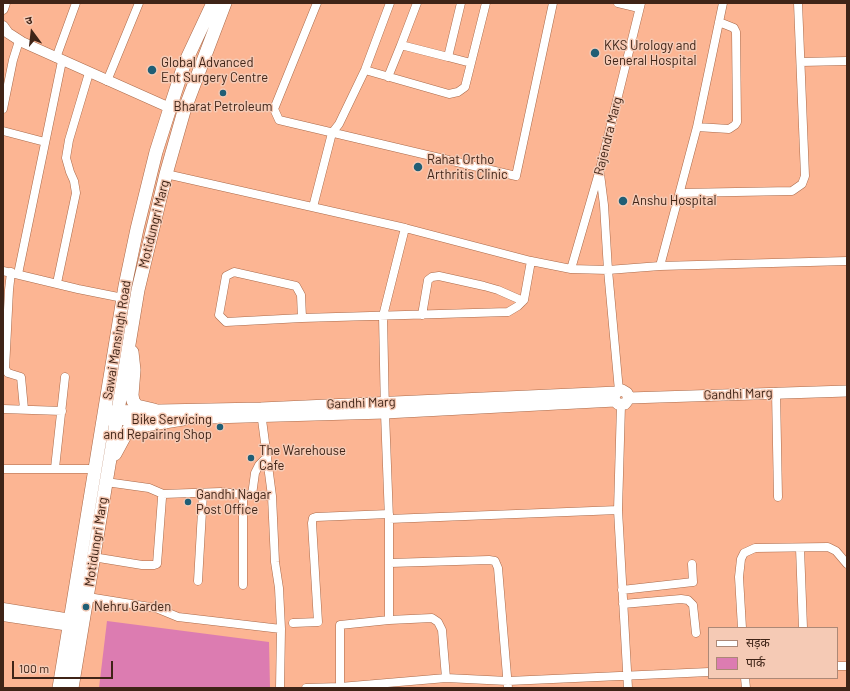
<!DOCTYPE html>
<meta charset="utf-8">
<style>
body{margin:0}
#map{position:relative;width:850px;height:691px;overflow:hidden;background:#fcb593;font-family:Barlow,"Noto Sans Devanagari",sans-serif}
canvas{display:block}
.frame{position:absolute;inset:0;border:4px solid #3f2417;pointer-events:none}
.legend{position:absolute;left:708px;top:627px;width:130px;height:52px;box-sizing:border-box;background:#f5cab5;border:1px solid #ac8876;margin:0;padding:5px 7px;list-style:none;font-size:12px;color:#3f2417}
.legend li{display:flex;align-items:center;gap:8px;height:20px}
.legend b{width:20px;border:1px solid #ac8876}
.north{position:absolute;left:12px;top:12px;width:40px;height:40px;-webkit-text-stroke:3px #f5cab5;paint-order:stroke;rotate:345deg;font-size:11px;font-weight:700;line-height:16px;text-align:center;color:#3f2417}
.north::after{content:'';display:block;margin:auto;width:14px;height:18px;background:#3f2417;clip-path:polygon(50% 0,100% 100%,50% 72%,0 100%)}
.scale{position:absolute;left:12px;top:661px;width:101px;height:18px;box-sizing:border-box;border:2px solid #3f2417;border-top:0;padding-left:5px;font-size:12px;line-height:14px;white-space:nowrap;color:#3f2417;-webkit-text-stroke:3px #f5cab5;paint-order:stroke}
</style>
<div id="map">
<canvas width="850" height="691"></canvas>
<div class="frame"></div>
<ul class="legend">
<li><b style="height:5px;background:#fff"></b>सड़क</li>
<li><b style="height:11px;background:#dc7cb1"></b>पार्क</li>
</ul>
<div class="north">उ</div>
<div class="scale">100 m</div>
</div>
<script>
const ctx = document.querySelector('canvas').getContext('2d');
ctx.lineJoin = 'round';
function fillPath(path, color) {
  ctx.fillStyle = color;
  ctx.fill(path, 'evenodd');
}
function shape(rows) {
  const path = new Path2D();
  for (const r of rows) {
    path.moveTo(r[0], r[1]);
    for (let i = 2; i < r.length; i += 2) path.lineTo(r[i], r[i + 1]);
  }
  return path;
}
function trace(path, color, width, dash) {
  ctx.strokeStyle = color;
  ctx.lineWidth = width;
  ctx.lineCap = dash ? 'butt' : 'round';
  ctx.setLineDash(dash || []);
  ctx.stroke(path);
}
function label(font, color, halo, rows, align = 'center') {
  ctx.font = font + ' Barlow,sans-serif';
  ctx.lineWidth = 3;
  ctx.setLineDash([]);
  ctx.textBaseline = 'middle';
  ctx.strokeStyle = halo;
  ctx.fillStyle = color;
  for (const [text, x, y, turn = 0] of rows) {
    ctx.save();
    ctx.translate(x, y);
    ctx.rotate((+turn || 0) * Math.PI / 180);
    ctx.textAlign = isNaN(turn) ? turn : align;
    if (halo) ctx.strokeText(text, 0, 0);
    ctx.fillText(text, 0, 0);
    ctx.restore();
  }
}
fillPath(shape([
 [107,621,269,642,270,688,99,688]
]), '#dc7cb1');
const minor = shape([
 [317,3,274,109,279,120,516,176,553,3],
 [461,3,448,57,471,63],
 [618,3,639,8],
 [401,45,417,3],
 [56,58,76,3],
 [801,62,847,61],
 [365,70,449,94,458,92,465,87,486,3],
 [388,77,401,45,448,57],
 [107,81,139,3],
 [3,109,13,60,19,41],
 [697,127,729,129,735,125,737,122,736,32,734,28,719,22],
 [3,131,45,142],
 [166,174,405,228,531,261,571,269,608,270,660,266,847,261],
 [600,174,604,205,608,270,619,391],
 [680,193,792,191,802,184,805,176,798,3],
 [313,207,332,133,339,124,365,70,390,3],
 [660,266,697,127,723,3],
 [571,269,600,169,641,3],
 [3,271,78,289,123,298],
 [11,272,9,290,5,369,8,373,21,377,24,409],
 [18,274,62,61],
 [57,283,76,193,74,181,70,172,66,158,69,140,89,73],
 [422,315,428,280,432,277,439,276,484,286,498,290,523,301],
 [302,318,226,322,219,315,226,276,234,272,296,286,301,295,302,318,508,312,518,306,524,300,531,261],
 [776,392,778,497],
 [621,405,618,510,628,688],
 [3,409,62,411],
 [261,412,272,496,275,562,279,588,281,629,280,688],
 [55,468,65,377],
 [3,469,95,469],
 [106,482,149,488,163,494],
 [252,495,255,473,259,465,267,457],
 [389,519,618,510],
 [800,548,803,628],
 [93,557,142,565,154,565,157,564,162,498,163,494,221,492,252,495,272,496],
 [390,563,489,560,495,561,498,568,508,688],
 [198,581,203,494],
 [243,585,243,494],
 [622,590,693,582,692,564],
 [88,597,156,608,178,617,281,629],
 [623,604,681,599,688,600,693,605,696,633],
 [389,620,389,519,385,413,383,316,405,228],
 [293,623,318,622,312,523,313,518,316,517,389,514],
 [742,628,739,577,741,559,744,553,755,548,828,547,836,551,847,564],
 [837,666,847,666],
 [745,678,746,688],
 [306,688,340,687,446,678,508,681,709,672],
 [340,688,340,625,389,620,432,618,438,622,442,630,446,678]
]);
const tertiary = shape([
 [3,9,5,3],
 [3,26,8,33,22,42,170,108],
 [3,608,71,619],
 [3,616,70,626]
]);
const secondary = shape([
 [629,398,847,391],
 [110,411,261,408,617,392,622,390,627,393,628,395,628,400,625,404,618,404,615,401,614,396,617,392],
 [176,419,385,413,615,401],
 [108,420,153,419]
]);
const primary = shape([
 [132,352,134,370,132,395,133,401,137,406,154,410],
 [115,454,128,430,133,427,183,419],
 [59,688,125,286,137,229,156,152,170,108,184,65,213,3],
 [72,688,138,290,166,174,184,111,225,3]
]);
trace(minor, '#aa6a4a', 9);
trace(tertiary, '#aa6a4a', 11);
trace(secondary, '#aa6a4a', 12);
trace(primary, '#aa6a4a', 14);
trace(minor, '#fff', 8);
trace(tertiary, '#fff', 10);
trace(secondary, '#fff', 11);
trace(primary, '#fff', 13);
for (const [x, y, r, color] of [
 [595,53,5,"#205e75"],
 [152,70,5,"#205e75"],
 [223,93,4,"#205e75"],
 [418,167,5,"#205e75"],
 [623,201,5,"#205e75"],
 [220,427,4,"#205e75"],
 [251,458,4,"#205e75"],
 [188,502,4,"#205e75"],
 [86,607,4,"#205e75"]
]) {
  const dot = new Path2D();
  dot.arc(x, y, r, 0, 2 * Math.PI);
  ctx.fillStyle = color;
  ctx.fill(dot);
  trace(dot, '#f5cab5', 1.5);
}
label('13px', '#3f2417', '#f5cab5', [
 ["KKS Urology and",604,46],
 ["General Hospital",604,61],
 ["Global Advanced",161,63],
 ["Ent Surgery Centre",161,78],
 ["Bharat Petroleum",223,107,"center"],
 ["Rahat Ortho",427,160],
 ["Arthritis Clinic",427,175],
 ["Anshu Hospital",632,201],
 ["Bike Servicing",212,420,"right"],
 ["and Repairing Shop",212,435,"right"],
 ["The Warehouse",259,451],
 ["Cafe",259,466],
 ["Gandhi Nagar",196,495],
 ["Post Office",196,510],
 ["Nehru Garden",94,607]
], 'left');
label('13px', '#3f2417', '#f5cab5', [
 ["Rajendra Marg",608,136,-76],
 ["Motidungri Marg",154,224,-76],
 ["Sawai Mansingh Road",117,340,-81],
 ["Gandhi Marg",738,394,-2],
 ["Gandhi Marg",361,403,-2],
 ["Motidungri Marg",96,542,-81]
]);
</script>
